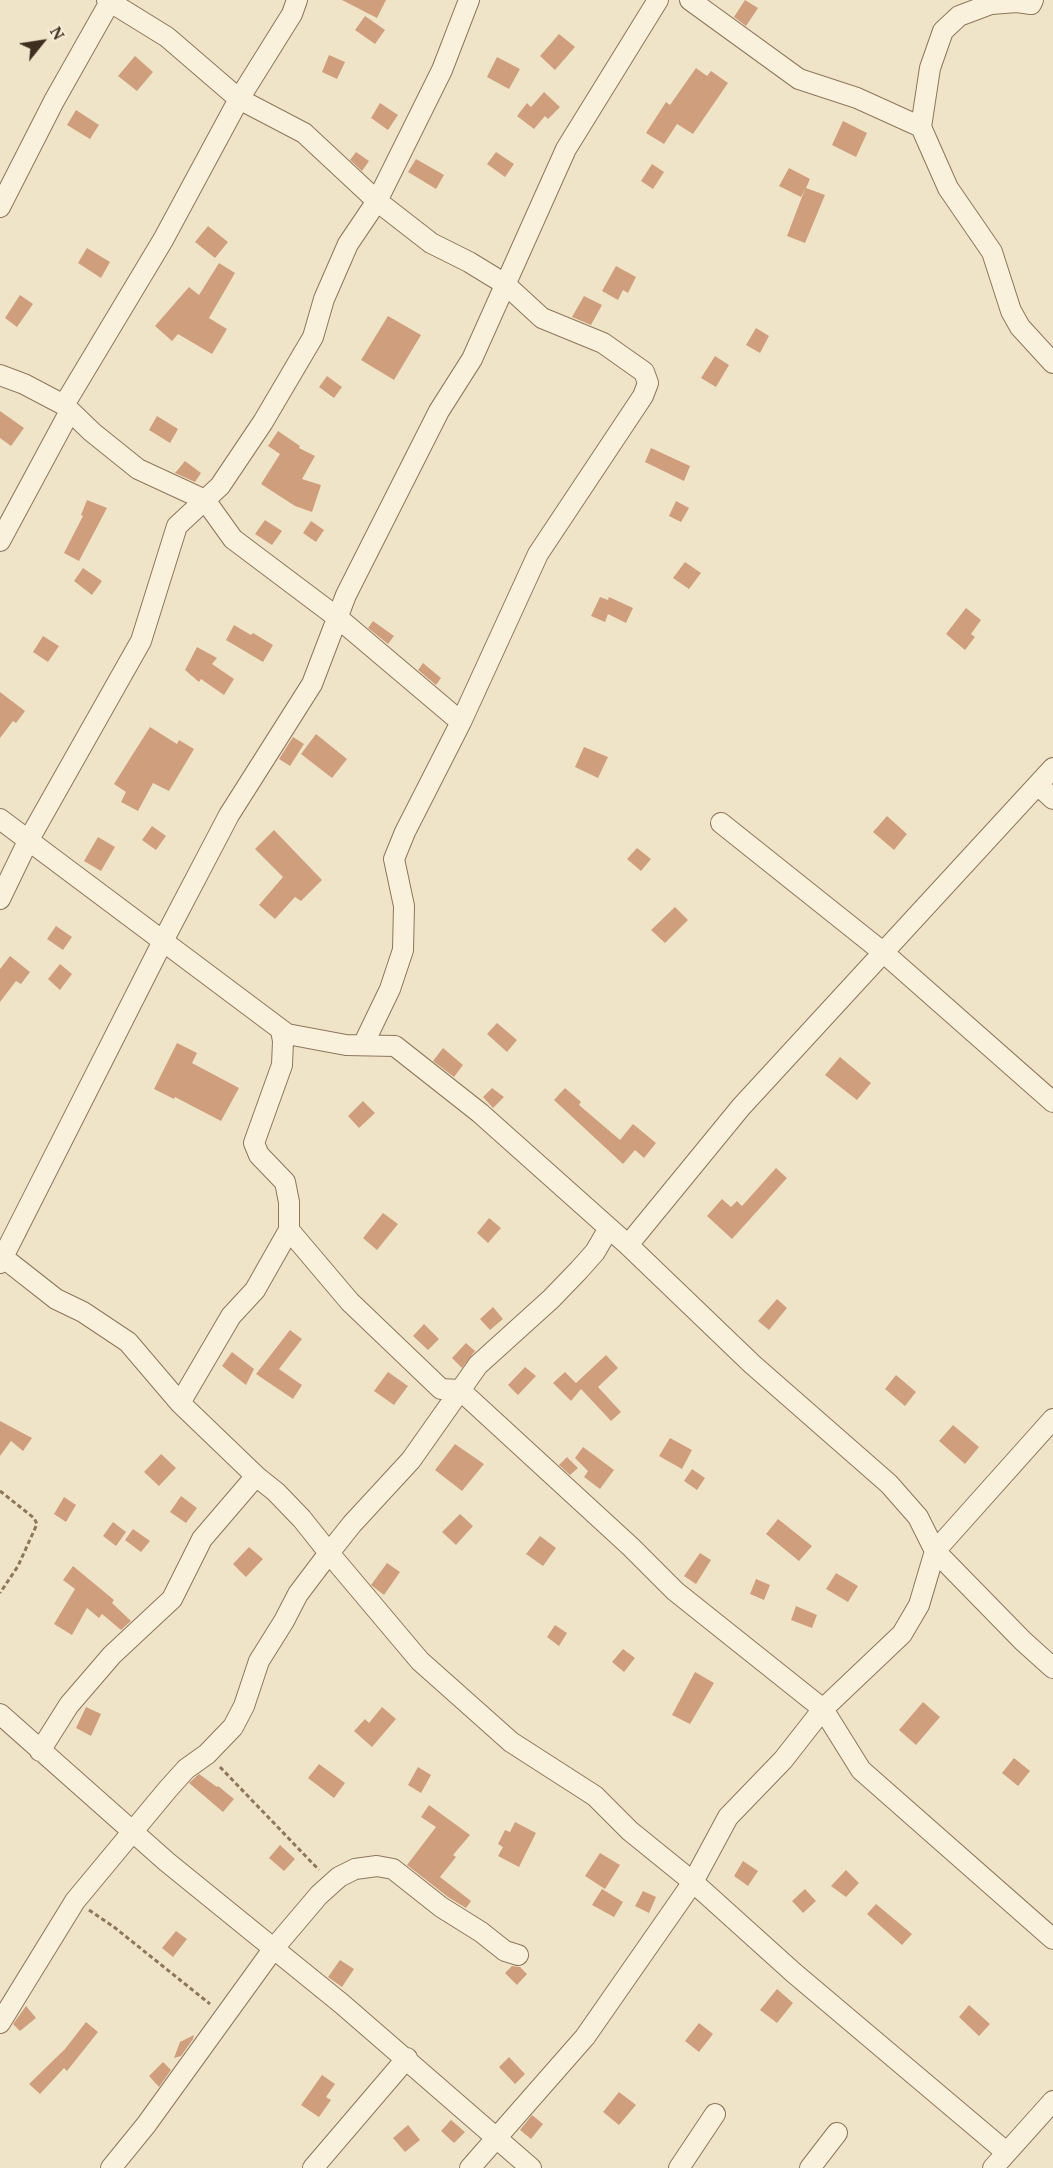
<!DOCTYPE html>
<style>
body{margin:0}
#map{position:relative;width:1053px;height:2168px;overflow:hidden;background:#f0e4c8;font-family:"PT Serif",serif}
canvas{display:block}
.north{position:absolute;left:12px;top:12px;width:60px;height:60px;-webkit-text-stroke:4px #f7eed8;paint-order:stroke;rotate:60deg;font-size:16px;font-weight:700;line-height:24px;text-align:center;color:#3d2e20}
.north::after{content:'';display:block;margin:auto;width:21px;height:27px;background:#3d2e20;clip-path:polygon(50% 0,100% 100%,50% 72%,0 100%)}
</style>
<div id="map">
<canvas width="1053" height="2168"></canvas>
<div class="north">N</div>
</div>
<script>
const ctx = document.querySelector('canvas').getContext('2d');
ctx.lineJoin = 'round';
function fillPath(path, color) {
  ctx.fillStyle = color;
  ctx.fill(path, 'evenodd');
}
function shape(rows) {
  const path = new Path2D();
  for (const r of rows) {
    path.moveTo(r[0], r[1]);
    for (let i = 2; i < r.length; i += 2) path.lineTo(r[i], r[i + 1]);
  }
  return path;
}
function trace(path, color, width, dash) {
  ctx.strokeStyle = color;
  ctx.lineWidth = width;
  ctx.lineCap = dash ? 'butt' : 'round';
  ctx.setLineDash(dash || []);
  ctx.stroke(path);
}
fillPath(shape([
 [342,0,386,0,377,18],
 [745,0,758,8,746,26,734,17],
 [365,16,385,30,375,44,355,30],
 [559,34,575,47,555,70,540,56],
 [329,55,345,62,337,79,322,72],
 [135,56,153,72,137,91,118,76],
 [497,57,520,69,509,89,487,77],
 [696,68,707,76,711,71,728,83,693,134,677,124,664,144,646,133,666,102,670,105],
 [544,92,560,107,548,119,545,116,534,129,517,116,527,103,531,107],
 [380,103,398,115,388,130,371,118],
 [76,110,99,125,90,139,67,125],
 [843,121,867,133,856,157,832,145],
 [356,152,369,161,362,171,350,160],
 [496,152,514,164,505,177,487,164],
 [416,159,444,175,436,189,408,172],
 [652,164,664,172,653,189,641,181],
 [789,168,810,179,806,188,825,195,805,243,787,236,805,189,801,197,779,186],
 [208,226,228,242,215,258,195,242],
 [87,248,110,262,101,278,78,263],
 [219,263,235,273,209,318,227,329,212,354,178,334,172,341,155,326,189,287,199,295],
 [616,266,636,277,628,293,623,290,618,300,602,291],
 [20,295,33,304,17,327,5,318],
 [584,296,602,305,591,325,572,317],
 [388,316,421,335,394,380,361,360],
 [756,328,769,336,760,353,746,345],
 [715,356,729,365,716,387,701,378],
 [327,376,342,387,334,398,319,387],
 [0,411,24,428,11,446,0,438],
 [157,416,178,429,170,443,149,430],
 [278,431,300,446,299,448,315,456,302,479,321,485,312,512,295,506,261,484,280,454,268,446],
 [651,448,690,466,684,481,645,462],
 [185,461,201,473,195,482,175,473],
 [87,500,107,508,79,561,64,553,83,516,81,515],
 [676,501,689,508,681,522,669,516],
 [265,520,282,531,272,545,255,534],
 [311,521,324,530,316,542,303,533],
 [685,562,701,573,689,589,673,578],
 [83,568,102,581,92,595,74,581],
 [600,597,608,600,609,597,633,608,626,623,608,614,605,622,591,616],
 [966,608,981,620,971,634,975,637,965,650,946,634],
 [373,621,394,636,388,644,368,628],
 [234,625,251,635,253,633,273,645,263,662,226,640],
 [43,636,59,646,48,662,33,652],
 [197,647,217,658,212,664,234,679,224,695,201,679,199,682,185,670],
 [423,663,441,678,436,685,418,670],
 [0,692,25,711,16,723,13,721,0,738],
 [150,727,177,744,179,740,194,749,169,791,153,783,138,811,121,802,126,792,114,784],
 [316,734,347,759,332,778,301,754],
 [293,737,304,744,290,766,279,759],
 [584,747,608,757,598,778,575,767],
 [887,816,907,834,894,850,873,832],
 [152,826,166,836,156,850,142,840],
 [274,830,322,880,301,901,295,897,275,919,259,905,283,877,255,849],
 [98,837,115,847,101,871,84,861],
 [637,848,651,859,641,871,627,859],
 [675,907,688,920,665,943,651,930],
 [56,926,72,937,63,950,47,939],
 [10,956,30,972,21,984,16,981,0,1002,0,969],
 [60,964,72,974,60,990,48,979],
 [497,1023,517,1040,507,1052,487,1034],
 [177,1043,197,1053,192,1063,239,1088,221,1121,175,1097,174,1099,154,1089],
 [443,1048,463,1065,454,1077,433,1061],
 [840,1057,871,1083,857,1100,825,1075],
 [492,1088,504,1097,493,1108,483,1097],
 [565,1088,581,1102,579,1105,620,1140,633,1124,656,1143,644,1158,635,1150,623,1164,554,1100],
 [363,1101,375,1113,359,1128,348,1116],
 [776,1168,787,1178,732,1239,707,1216,722,1199,731,1207,737,1201,742,1206],
 [383,1213,398,1224,377,1250,363,1238],
 [489,1218,501,1228,488,1243,477,1233],
 [777,1299,787,1308,769,1330,758,1321],
 [493,1307,503,1319,490,1330,480,1319],
 [424,1324,439,1339,428,1350,413,1336],
 [290,1330,302,1339,279,1369,302,1385,293,1399,256,1374],
 [466,1343,475,1351,462,1368,452,1358],
 [232,1352,254,1369,246,1385,222,1366],
 [606,1355,618,1368,598,1387,621,1412,611,1421,581,1389,571,1401,553,1383,565,1372,576,1383],
 [525,1367,536,1376,518,1395,508,1385],
 [388,1372,408,1386,394,1405,374,1391],
 [896,1375,916,1392,905,1406,885,1389],
 [0,1421,32,1438,23,1451,11,1441,0,1456],
 [953,1425,979,1447,965,1464,939,1441],
 [670,1438,692,1450,682,1469,659,1456],
 [455,1444,484,1464,462,1491,435,1470],
 [583,1447,614,1470,600,1489,584,1477,588,1471,575,1458],
 [161,1454,176,1468,159,1486,144,1472],
 [567,1457,578,1468,570,1475,559,1465],
 [692,1469,705,1478,697,1490,684,1481],
 [181,1496,197,1508,186,1523,170,1512],
 [64,1497,76,1505,66,1522,54,1514],
 [460,1514,473,1526,456,1545,442,1532],
 [778,1519,812,1546,799,1561,766,1534],
 [113,1522,126,1532,116,1546,103,1536],
 [133,1529,150,1541,141,1552,125,1540],
 [540,1536,556,1548,543,1566,526,1554],
 [249,1547,263,1559,246,1577,233,1564],
 [700,1553,711,1560,696,1584,684,1576],
 [387,1563,400,1572,384,1595,371,1585],
 [73,1566,114,1600,112,1603,131,1621,121,1630,102,1614,99,1618,87,1608,72,1635,54,1624,75,1589,63,1580],
 [836,1573,858,1586,848,1602,826,1589],
 [756,1579,770,1585,764,1600,750,1594],
 [796,1606,817,1615,812,1628,791,1620],
 [555,1625,567,1633,559,1646,547,1637],
 [623,1649,635,1658,624,1672,612,1662],
 [695,1672,714,1683,690,1724,672,1715],
 [923,1702,940,1717,916,1745,899,1730],
 [86,1707,101,1714,91,1736,76,1728],
 [382,1707,396,1719,372,1747,354,1731,365,1719,369,1723],
 [1014,1758,1030,1771,1018,1786,1002,1773],
 [319,1764,345,1783,334,1798,308,1778],
 [418,1767,431,1775,421,1793,408,1785],
 [199,1774,217,1787,218,1786,234,1799,223,1812,189,1783],
 [429,1805,470,1835,453,1855,456,1857,440,1877,471,1901,466,1908,448,1897,407,1865,436,1827,421,1817],
 [515,1822,536,1833,519,1867,498,1856,503,1847,498,1844,505,1830,510,1832],
 [280,1845,295,1859,284,1871,269,1858],
 [600,1853,620,1865,605,1889,585,1876],
 [743,1861,758,1871,748,1886,734,1876],
 [846,1870,859,1883,846,1897,831,1886],
 [602,1889,623,1902,614,1917,592,1905],
 [805,1889,816,1901,803,1913,792,1901],
 [643,1891,656,1897,649,1913,635,1906],
 [876,1904,912,1934,902,1945,867,1914],
 [176,1931,187,1939,173,1957,162,1948],
 [340,1960,354,1969,342,1987,328,1977],
 [512,1966,520,1967,527,1974,517,1985,505,1973],
 [777,1989,793,2003,777,2023,760,2010],
 [969,2005,990,2024,979,2036,959,2017],
 [26,2006,36,2018,20,2031,13,2024],
 [86,2022,98,2032,67,2071,64,2068,40,2094,29,2084,65,2049],
 [699,2023,713,2034,699,2052,685,2041],
 [194,2035,193,2039,181,2056,174,2058,180,2042],
 [509,2057,525,2074,515,2084,499,2067],
 [163,2062,171,2070,159,2087,149,2076],
 [322,2075,335,2084,326,2097,331,2100,319,2117,301,2105],
 [619,2092,636,2105,619,2125,603,2112],
 [532,2115,543,2124,531,2139,520,2130],
 [451,2120,465,2132,454,2143,441,2131],
 [408,2125,420,2140,405,2152,393,2138]
]), '#cf9f7d');
const minor = shape([
 [107,0,167,37,239,99,304,133,377,201,431,243,469,262,505,284,542,318,603,343,644,372,648,383,643,396,538,554,461,722,405,832,394,859,404,906,403,950,390,989,363,1045],
 [690,0,799,79,857,98,921,127,948,188,992,252,1011,311,1020,327,1053,363],
 [921,127,930,68,943,31,959,16,991,4,1017,2,1031,4,1033,0],
 [0,207,54,101,111,0],
 [0,375,24,384,64,405,92,432,138,469,205,500,233,539,338,618,461,722],
 [64,405,163,240,239,99,292,14,297,0],
 [0,541,70,411],
 [1038,785,1053,799],
 [0,819,287,1034,346,1045,395,1046,480,1113,628,1245,752,1364,889,1484,918,1517,935,1551,1023,1641,1053,1668],
 [721,823,884,953,1053,1102],
 [0,899,28,841,141,641,177,526,220,486,263,422,313,337,324,299,348,244,377,201,442,70,469,0],
 [289,1230,350,1302,441,1389,460,1390,631,1547,675,1591,823,1709,783,1760,728,1817,693,1882,585,2037,470,2168],
 [628,1245,741,1107,1053,768],
 [0,1255,56,1299,83,1312,128,1342,180,1403,256,1476,276,1492,302,1519,329,1553,420,1661,465,1701,511,1742,595,1796,630,1831,693,1882,794,1973,1006,2152],
 [0,1263,163,941,229,815,312,684,346,595,439,411,472,359,566,149,658,0],
 [180,1403,231,1316,255,1290,289,1230,289,1202,285,1182,259,1155,254,1143,282,1065,283,1041,281,1030],
 [1053,1419,935,1551,919,1605,902,1634,823,1709,861,1770,1053,1939],
 [0,1714,167,1862,342,2004,531,2168],
 [40,1751,69,1705,112,1655,172,1599,202,1539,256,1476],
 [0,2023,75,1901,168,1789,186,1769,207,1754,233,1727,244,1706,259,1661,284,1621,298,1594,329,1553,352,1524,411,1460,478,1365,551,1299,579,1270,595,1252,609,1228],
 [111,2168,146,2125,274,1948,319,1895,339,1877,355,1869,377,1866,393,1869,441,1907,481,1932,505,1951,518,1955],
 [313,2168,407,2058],
 [679,2168,715,2114],
 [810,2168,837,2133],
 [993,2168,1053,2101]
]);
trace(minor, '#8d765c', 22);
trace(shape([
 [0,1491,34,1518,37,1524,18,1566,0,1593],
 [220,1767,319,1870],
 [89,1910,114,1927,210,2004]
]), '#8d765c', 3, [4.5, 3]);
trace(minor, '#faf1dc', 20);
</script>
